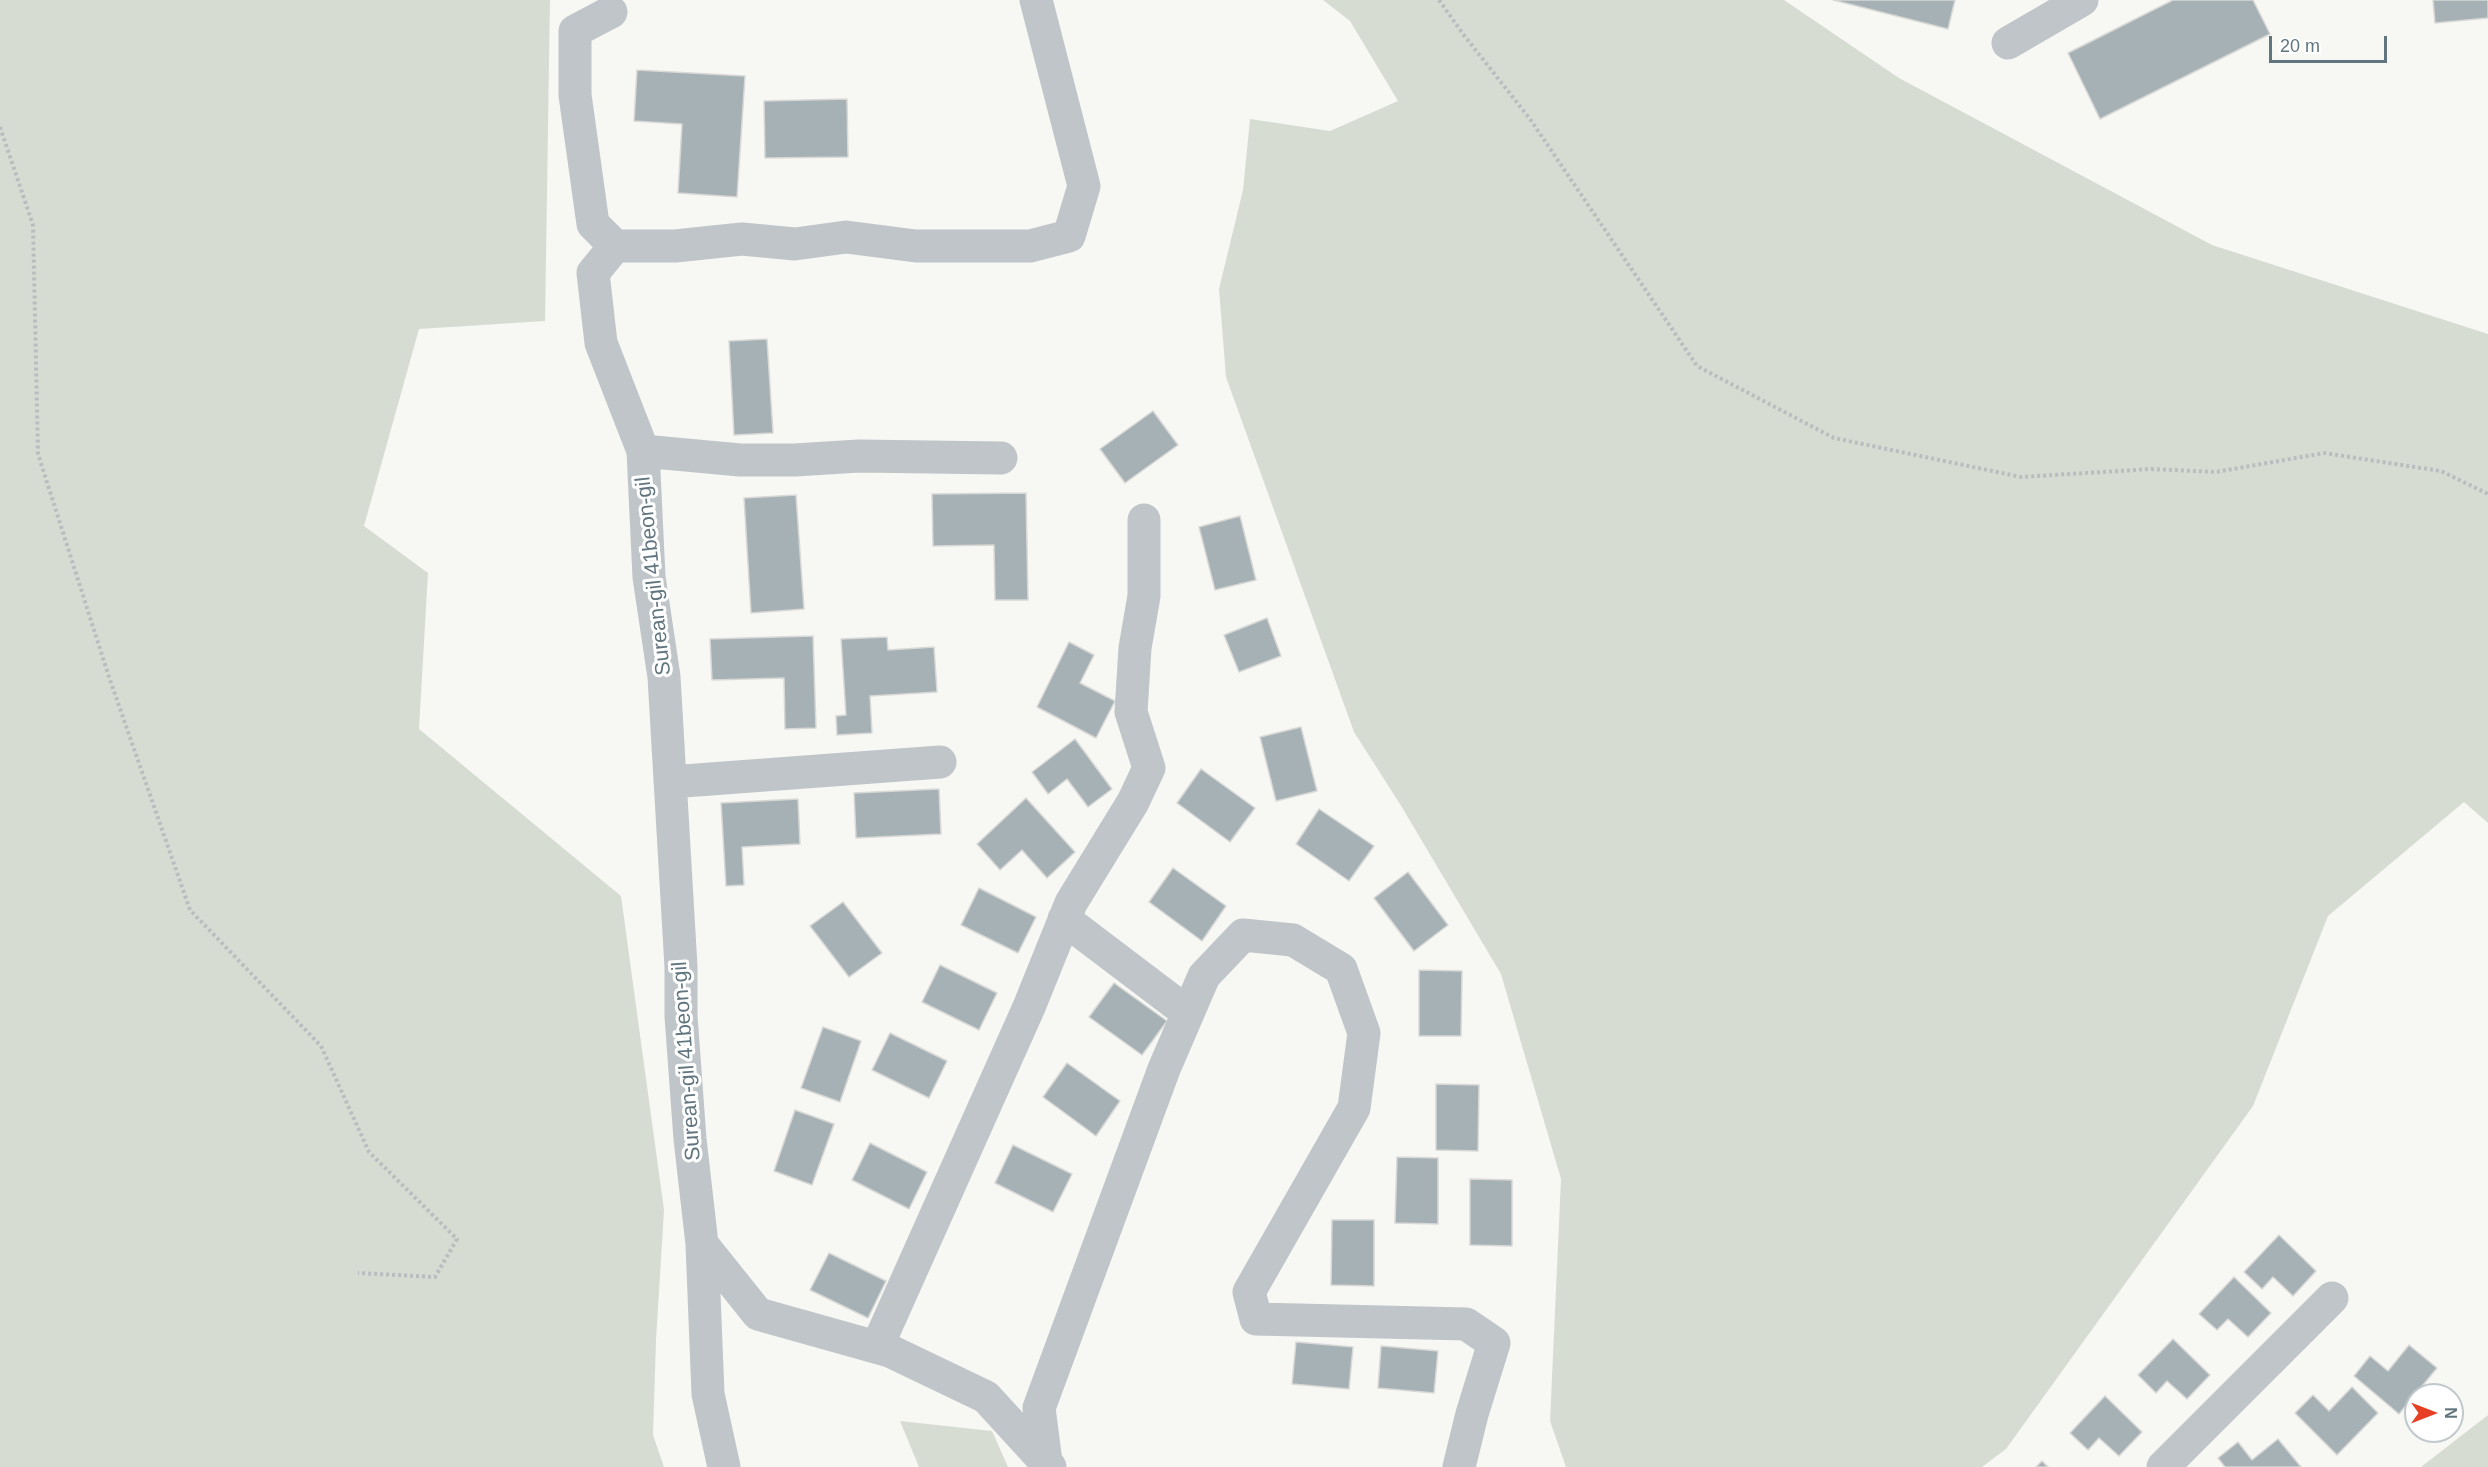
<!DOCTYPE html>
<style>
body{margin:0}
#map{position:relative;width:2488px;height:1467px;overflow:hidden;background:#f7f7f4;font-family:Helvetica,sans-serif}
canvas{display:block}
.north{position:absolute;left:2404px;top:1383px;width:60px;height:60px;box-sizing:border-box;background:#fff;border:2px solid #c0c8cc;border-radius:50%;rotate:90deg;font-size:16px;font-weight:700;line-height:24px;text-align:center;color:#61757f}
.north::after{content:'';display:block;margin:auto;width:21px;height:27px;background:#e63f24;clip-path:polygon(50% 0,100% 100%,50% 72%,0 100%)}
.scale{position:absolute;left:2269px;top:36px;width:118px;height:27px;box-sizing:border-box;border:3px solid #61757f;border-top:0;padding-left:8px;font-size:18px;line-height:21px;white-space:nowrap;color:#61757f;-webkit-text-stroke:4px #fff;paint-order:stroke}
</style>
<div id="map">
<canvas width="2488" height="1467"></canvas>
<div class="north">N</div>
<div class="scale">20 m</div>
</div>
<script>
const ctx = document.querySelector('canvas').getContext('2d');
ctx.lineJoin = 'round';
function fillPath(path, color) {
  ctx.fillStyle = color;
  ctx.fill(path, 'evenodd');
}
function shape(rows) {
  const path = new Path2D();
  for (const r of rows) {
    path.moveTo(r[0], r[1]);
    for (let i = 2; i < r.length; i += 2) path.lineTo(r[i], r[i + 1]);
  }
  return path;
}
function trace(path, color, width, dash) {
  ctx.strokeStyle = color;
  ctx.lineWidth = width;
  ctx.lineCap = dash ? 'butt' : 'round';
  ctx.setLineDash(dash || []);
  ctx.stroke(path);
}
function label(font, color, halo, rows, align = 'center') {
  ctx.font = font + ' Helvetica,sans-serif';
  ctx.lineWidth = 6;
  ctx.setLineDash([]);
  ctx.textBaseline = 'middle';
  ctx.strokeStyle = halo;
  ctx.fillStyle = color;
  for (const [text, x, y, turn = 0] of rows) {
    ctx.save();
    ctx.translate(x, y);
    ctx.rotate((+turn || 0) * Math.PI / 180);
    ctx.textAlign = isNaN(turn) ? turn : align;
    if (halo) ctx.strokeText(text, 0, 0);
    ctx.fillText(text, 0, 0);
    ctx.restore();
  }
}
fillPath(shape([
 [0,0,550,0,545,321,419,329,364,526,428,573,419,729,621,896,664,1210,656,1340,653,1435,664,1467,0,1467],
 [1323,0,1784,0,1899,78,2212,245,2488,334,2488,823,2464,802,2328,916,2253,1106,2006,1449,1982,1467,1566,1467,1550,1421,1561,1179,1501,974,1400,804,1354,732,1226,377,1219,289,1243,190,1250,119,1330,131,1398,101,1350,21],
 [2488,1415,2488,1467,2421,1467],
 [900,1421,992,1431,1008,1467,919,1467]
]), '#d7dcd3');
const building = shape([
 [1833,0,1955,0,1948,29,1833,0],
 [2173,0,2253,0,2270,34,2100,119,2068,53,2173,0],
 [2433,0,2488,0,2488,18,2435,23,2433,0],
 [637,70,745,76,737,197,678,193,682,124,634,121,637,70],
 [847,99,848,157,765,158,764,101,847,99],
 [767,339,773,433,734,435,729,341,767,339],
 [1153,411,1178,445,1125,483,1100,449,1153,411],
 [1026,493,1028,600,995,600,994,545,933,546,932,494,1026,493],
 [796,495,804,609,751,613,744,498,796,495],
 [1240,516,1256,580,1215,590,1199,527,1240,516],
 [1267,618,1281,656,1239,672,1224,635,1267,618],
 [813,636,816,728,785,729,784,678,712,680,710,639,813,636],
 [887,637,888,650,934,647,937,692,870,696,872,733,837,735,836,716,846,715,841,639,887,637],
 [1069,642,1094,655,1080,683,1115,701,1096,738,1037,707,1069,642],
 [1301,727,1317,791,1276,801,1260,737,1301,727],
 [1075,739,1112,789,1088,807,1067,779,1048,794,1032,772,1075,739],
 [1201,769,1255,808,1230,842,1177,803,1201,769],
 [939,789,941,834,856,838,854,793,939,789],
 [1026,798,1075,852,1047,878,1022,850,1000,870,977,844,1026,798],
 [798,799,800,844,742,847,744,885,726,886,721,803,798,799],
 [1319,809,1374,846,1349,881,1296,844,1319,809],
 [1173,868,1226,906,1202,941,1149,902,1173,868],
 [1408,872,1448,925,1414,951,1374,898,1408,872],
 [979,888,1036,917,1018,953,961,925,979,888],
 [843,902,882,953,849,977,810,926,843,902],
 [940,965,997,993,979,1030,922,1002,940,965],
 [1419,970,1462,971,1461,1036,1419,1036,1419,970],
 [1114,983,1167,1021,1142,1055,1089,1017,1114,983],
 [823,1027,861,1041,840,1102,801,1088,823,1027],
 [890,1033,947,1061,929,1098,872,1070,890,1033],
 [1067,1063,1120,1101,1096,1136,1043,1097,1067,1063],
 [1436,1084,1479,1085,1478,1151,1436,1150,1436,1084],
 [795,1110,834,1124,812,1185,774,1171,795,1110],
 [870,1143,927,1172,909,1209,852,1180,870,1143],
 [1013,1145,1072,1174,1053,1212,995,1183,1013,1145],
 [1397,1157,1438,1158,1438,1224,1395,1223,1397,1157],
 [1470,1179,1512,1180,1512,1246,1470,1245,1470,1179],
 [1332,1220,1374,1220,1374,1286,1331,1285,1332,1220],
 [2279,1235,2316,1271,2293,1296,2273,1277,2262,1289,2244,1272,2279,1235],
 [829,1253,886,1281,868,1318,810,1290,829,1253],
 [2234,1277,2271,1313,2248,1337,2228,1319,2217,1330,2199,1314,2234,1277],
 [2173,1339,2210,1375,2187,1399,2167,1381,2156,1393,2138,1375,2173,1339],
 [1296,1342,1353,1347,1349,1389,1292,1384,1296,1342],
 [2409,1345,2437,1368,2399,1414,2354,1376,2370,1356,2388,1371,2409,1345],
 [1381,1346,1438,1351,1434,1393,1378,1388,1381,1346],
 [2352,1387,2378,1413,2337,1455,2295,1413,2313,1395,2329,1411,2352,1387],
 [2105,1396,2142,1432,2119,1456,2099,1438,2088,1450,2070,1433,2105,1396],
 [2278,1439,2301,1467,2225,1467,2218,1458,2238,1442,2252,1460,2278,1439],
 [2042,1461,2048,1467,2036,1467,2042,1461]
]);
fillPath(building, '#a6b1b5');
trace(building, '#d8d8d6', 1.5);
trace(shape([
 [1439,0,1463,34,1530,119,1697,366,1834,438,2021,477,2151,469,2216,472,2324,453,2441,471,2488,494],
 [0,127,33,225,38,454,108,674,190,910,321,1046,369,1152,457,1239,435,1277,358,1273]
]), '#b9bdbf', 4, [3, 3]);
trace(shape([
 [611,12,575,31,575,95,593,224,615,246,593,273,601,343,643,451,649,577,664,677,681,967,681,1016,690,1139,702,1244,758,1314,890,1351,986,1397,1050,1467],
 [2008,43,2082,0],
 [615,246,675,246,742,239,795,244,846,237,916,246,1030,246,1069,236,1084,186,1036,0],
 [643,451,740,460,795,460,859,456,1001,458],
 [670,782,940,762],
 [1064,919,1188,1013],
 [702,1244,708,1394,724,1467],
 [877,1347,1029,1007,1071,903,1133,802,1149,768,1131,712,1135,648,1144,596,1144,520],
 [1046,1462,1039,1408,1164,1069,1204,976,1243,935,1293,940,1341,969,1364,1033,1354,1108,1249,1292,1256,1319,1466,1324,1494,1343,1472,1414,1459,1467],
 [2163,1467,2332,1298]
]), '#bfc5c8', 33);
label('21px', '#61757f', '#fff', [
 ["Surean-gil 41beon-gil",654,576,-96],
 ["Surean-gil 41beon-gil",687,1061,-94]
]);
</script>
